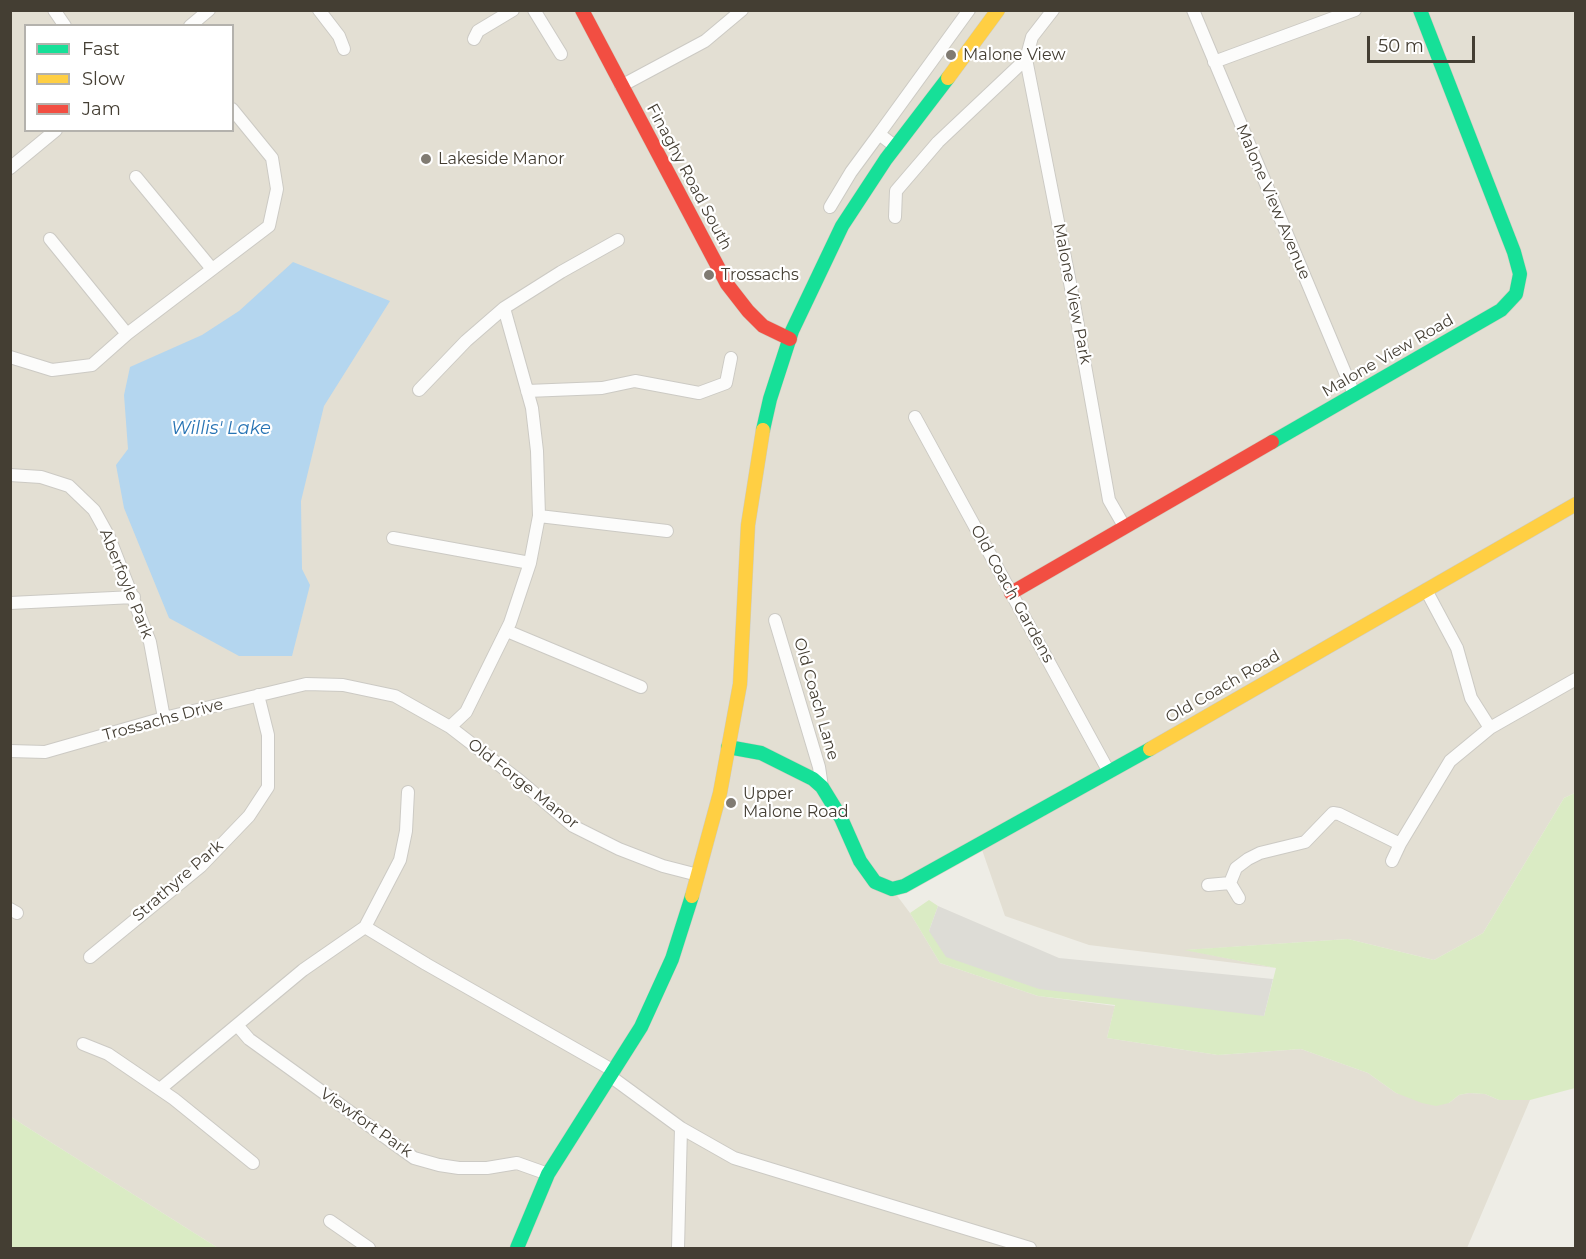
<!DOCTYPE html>
<style>
body{margin:0}
#map{position:relative;width:1586px;height:1259px;overflow:hidden;background:#eeede6;font-family:Montserrat,sans-serif}
canvas{display:block}
.frame{position:absolute;inset:0;border:12px solid #443e33;pointer-events:none}
.legend{position:absolute;left:24px;top:24px;width:210px;height:108px;box-sizing:border-box;background:#fff;border:2px solid #b4b2ad;margin:0;padding:8px 10px;list-style:none;font-size:18px;color:#443e33}
.legend li{display:flex;align-items:center;gap:12px;height:30px}
.legend b{width:30px;border:2px solid #b4b2ad}
.scale{position:absolute;left:1367px;top:36px;width:108px;height:27px;box-sizing:border-box;border:3px solid #443e33;border-top:0;padding-left:8px;font-size:18px;line-height:21px;white-space:nowrap;color:#443e33;-webkit-text-stroke:4px #fff;paint-order:stroke}
</style>
<div id="map">
<canvas width="1586" height="1259"></canvas>
<div class="frame"></div>
<ul class="legend">
<li><b style="height:8px;background:#16e098"></b>Fast</li>
<li><b style="height:8px;background:#ffcf43"></b>Slow</li>
<li><b style="height:8px;background:#f24e42"></b>Jam</li>
</ul>
<div class="scale">50 m</div>
</div>
<script>
const ctx = document.querySelector('canvas').getContext('2d');
ctx.lineJoin = 'round';
function fillPath(path, color) {
  ctx.fillStyle = color;
  ctx.fill(path, 'evenodd');
}
function shape(rows) {
  const path = new Path2D();
  for (const r of rows) {
    path.moveTo(r[0], r[1]);
    for (let i = 2; i < r.length; i += 2) path.lineTo(r[i], r[i + 1]);
  }
  return path;
}
function trace(path, color, width, dash) {
  ctx.strokeStyle = color;
  ctx.lineWidth = width;
  ctx.lineCap = dash ? 'butt' : 'round';
  ctx.setLineDash(dash || []);
  ctx.stroke(path);
}
function label(font, color, halo, rows, align = 'center') {
  ctx.font = font + ' Montserrat,sans-serif';
  ctx.lineWidth = 4.5;
  ctx.setLineDash([]);
  ctx.textBaseline = 'middle';
  ctx.strokeStyle = halo;
  ctx.fillStyle = color;
  for (const [text, x, y, turn = 0] of rows) {
    ctx.save();
    ctx.translate(x, y);
    ctx.rotate((+turn || 0) * Math.PI / 180);
    ctx.textAlign = isNaN(turn) ? turn : align;
    if (halo) ctx.strokeText(text, 0, 0);
    ctx.fillText(text, 0, 0);
    ctx.restore();
  }
}
fillPath(shape([
 [10,11,1575,11,1575,793,1564,798,1483,933,1434,960,1348,939,1187,950,1276,968,1089,945,1005,916,980,844,892,889,910,913,940,963,1038,996,1115,1006,1107,1038,1218,1055,1301,1049,1368,1073,1396,1093,1449,1103,1459,1095,1469,1093,1485,1094,1499,1100,1530,1100,1467,1248,218,1248,11,1117],
 [26,26,232,26,232,130,26,130]
]), '#e3dfd3');
fillPath(shape([
 [1575,793,1575,1088,1530,1100,1499,1100,1485,1094,1469,1093,1459,1095,1449,1103,1436,1106,1422,1103,1396,1093,1368,1073,1301,1049,1218,1055,1107,1038,1115,1005,1038,996,940,963,910,913,929,900,938,906,929,931,1264,1016,1276,968,1184,950,1348,939,1434,960,1483,933,1564,798],
 [11,1117,218,1248,11,1248]
]), '#daebc4');
fillPath(shape([
 [938,906,1059,958,1273,979,1264,1016,1039,989,946,957,929,931]
]), '#dddcd6');
fillPath(shape([
 [293,262,390,301,324,406,301,501,302,569,310,585,292,656,239,656,169,618,124,508,116,465,128,449,124,395,130,367,202,335,239,311]
]), '#b4d6ef');
const street = shape([
 [54,10,65,26],
 [319,10,339,36,344,49],
 [534,10,561,54],
 [1193,10,1354,394],
 [190,26,209,10],
 [474,39,478,31,513,10],
 [1026,59,1073,298,1109,500,1124,526],
 [1214,62,1355,10],
 [621,86,705,41,742,10],
 [896,147,879,134,969,10],
 [10,168,56,130],
 [136,177,212,269],
 [830,207,851,172,879,134],
 [895,217,896,191,938,142,1026,59,1032,37,1053,10],
 [50,239,127,334],
 [10,357,52,370,92,365,127,334,269,226,277,189,272,158,232,109],
 [419,390,466,341,504,308,561,272,618,240],
 [527,391,602,388,635,381,699,393,726,383,731,358],
 [915,417,1109,772],
 [10,475,41,477,69,486,94,510,109,537,150,642,164,718],
 [539,516,667,531],
 [393,538,530,563],
 [1426,590,1457,648,1471,698,1490,728],
 [10,603,134,597],
 [775,620,819,767,822,787],
 [507,631,641,687],
 [450,727,466,712,510,623,530,563,539,516,537,451,532,408,504,308],
 [10,751,45,752,164,718,306,684,343,685,395,696,450,727,520,781,573,826,619,849,663,866,698,875],
 [1392,861,1400,844,1450,761,1490,728,1576,679],
 [1230,883,1236,868,1248,859,1260,853,1305,842,1333,813,1339,814,1400,844],
 [1208,885,1230,883,1239,898],
 [10,909,17,913],
 [365,927,426,964,614,1071],
 [90,957,201,866,249,816,268,787,268,735,258,695],
 [237,1025,249,1039,414,1158,439,1165,459,1168,487,1168,517,1163,548,1174],
 [83,1044,108,1054,174,1099,253,1163],
 [610,1076,681,1128,734,1158,1030,1248],
 [160,1089,303,970,365,927,400,860,406,831,408,792],
 [330,1221,369,1248],
 [678,1248,681,1128]
]);
const fast = shape([
 [763,430,770,399,792,331,842,226,886,159,948,78],
 [1272,442,1501,310,1516,294,1520,274,1514,252,1420,10],
 [728,747,761,753,813,779,822,787,841,818,860,861,875,882,892,889,904,886,1150,749],
 [517,1248,548,1174,641,1027,672,959,692,896]
]);
const slow = shape([
 [948,78,998,10],
 [1150,749,1576,504],
 [692,896,720,793,740,684,748,525,763,430]
]);
const jam = shape([
 [582,10,727,284,748,311,763,326,790,339],
 [1011,593,1272,442]
]);
trace(street, '#cccac4', 14);
trace(fast, '#cfccbe', 15);
trace(slow, '#cfccbe', 15);
trace(jam, '#cfccbe', 15);
trace(street, '#fcfcfb', 12);
trace(fast, '#16e098', 14);
trace(slow, '#ffcf43', 14);
trace(jam, '#f24e42', 14);
for (const [x, y, r, color] of [
 [951,55,6,"#807b72"],
 [426,159,6,"#807b72"],
 [709,275,6,"#807b72"],
 [731,803,6,"#807b72"]
]) {
  const dot = new Path2D();
  dot.arc(x, y, r, 0, 2 * Math.PI);
  ctx.fillStyle = color;
  ctx.fill(dot);
  trace(dot, '#fff', 2);
}
label('16px', '#443e33', '#fff', [
 ["Malone View",963,55],
 ["Lakeside Manor",438,159],
 ["Trossachs",721,275],
 ["Upper",743,794],
 ["Malone Road",743,812]
], 'left');
label('16px', '#443e33', '#fff', [
 ["Finaghy Road South",689,177,62],
 ["Malone View Avenue",1273,202,67],
 ["Malone View Park",1072,294,79],
 ["Malone View Road",1388,356,-30],
 ["Aberfoyle Park",126,584,68],
 ["Old Coach Gardens",1012,594,61],
 ["Old Coach Road",1223,687,-30],
 ["Old Coach Lane",816,699,74],
 ["Trossachs Drive",163,720,-15],
 ["Old Forge Manor",523,784,38],
 ["Strathyre Park",178,881,-41],
 ["Viewfort Park",366,1123,35]
]);
label('italic 18px', '#2874b4', '#fff', [
 ["Willis' Lake",221,429]
]);
</script>
